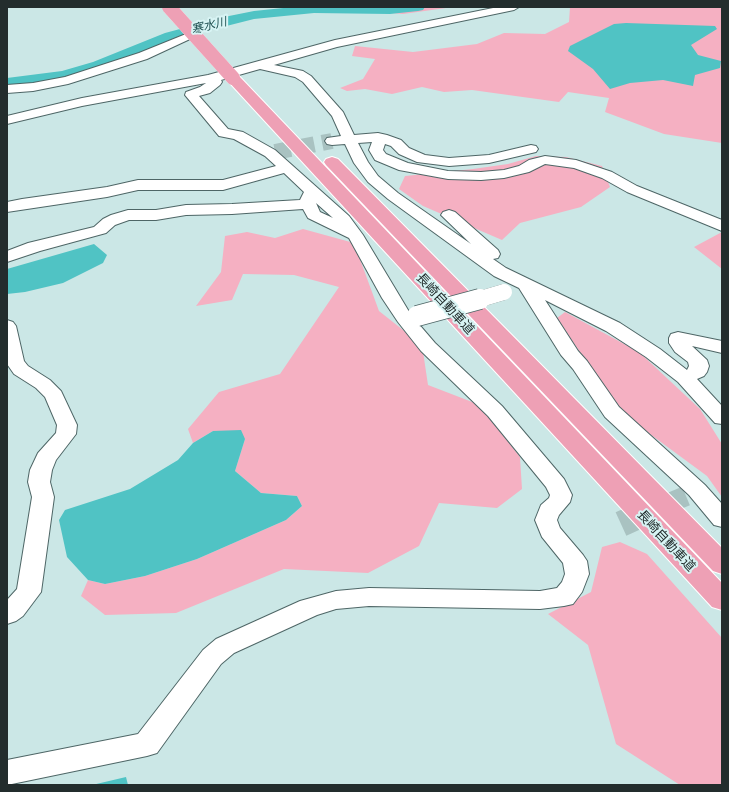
<!DOCTYPE html>
<meta charset="utf-8">
<style>
body{margin:0}
#map{position:relative;width:729px;height:792px;overflow:hidden;background:#cbe7e6;font-family:"Roboto Serif",serif}
canvas{display:block}
.frame{position:absolute;inset:0;border:8px solid #232d2d;pointer-events:none}
</style>
<div id="map">
<canvas width="729" height="792"></canvas>
<div class="frame"></div>
</div>
<script>
const ctx = document.querySelector('canvas').getContext('2d');
ctx.lineJoin = 'round';
function fillPath(path, color) {
  ctx.fillStyle = color;
  ctx.fill(path, 'evenodd');
}
function shape(rows) {
  const path = new Path2D();
  for (const r of rows) {
    path.moveTo(r[0], r[1]);
    for (let i = 2; i < r.length; i += 2) path.lineTo(r[i], r[i + 1]);
  }
  return path;
}
function trace(path, color, width, dash) {
  ctx.strokeStyle = color;
  ctx.lineWidth = width;
  ctx.lineCap = dash ? 'butt' : 'round';
  ctx.setLineDash(dash || []);
  ctx.stroke(path);
}
function label(font, color, halo, rows, align = 'center') {
  ctx.font = font + ' "Roboto Serif","Noto Sans JP",serif';
  ctx.lineWidth = 4;
  ctx.setLineDash([]);
  ctx.textBaseline = 'middle';
  ctx.strokeStyle = halo;
  ctx.fillStyle = color;
  for (const [text, x, y, turn = 0] of rows) {
    ctx.save();
    ctx.translate(x, y);
    ctx.rotate((+turn || 0) * Math.PI / 180);
    ctx.textAlign = isNaN(turn) ? turn : align;
    if (halo) ctx.strokeText(text, 0, 0);
    ctx.fillText(text, 0, 0);
    ctx.restore();
  }
}
fillPath(shape([
 [294,7,453,7,403,14,320,7],
 [570,7,722,7,722,143,664,134,605,112,609,98,568,92,559,102,472,90,444,92,422,87,392,94,365,89,347,91,340,88,363,79,375,59,352,56,355,46,413,52,477,44,504,33,545,34,569,22],
 [536,156,566,157,602,166,610,187,581,207,520,223,502,240,423,206,399,189,405,176,473,169,508,164],
 [303,229,354,243,379,311,422,345,428,385,480,405,520,457,522,489,497,508,439,503,419,546,368,573,284,569,176,613,105,615,81,596,88,580,105,584,145,576,197,559,286,520,302,506,297,496,261,493,235,471,245,439,213,431,193,443,188,429,219,392,280,374,339,287,294,275,243,274,232,300,196,306,221,272,225,236,247,232,275,238],
 [722,232,722,269,694,247],
 [565,312,639,352,700,409,722,444,722,497,707,476,620,412,557,318],
 [620,542,647,554,722,638,722,785,680,785,616,744,588,645,548,614,591,592,602,547]
]), '#f5b0c2');
fillPath(shape([
 [626,23,715,26,717,29,691,45,698,55,721,61,720,68,695,75,693,86,663,80,630,83,610,89,593,69,568,51,570,46,614,24],
 [94,244,107,255,103,263,63,283,25,292,7,294,7,269],
 [241,430,245,439,235,471,261,493,297,496,302,506,286,520,197,559,145,576,105,584,88,580,67,557,59,520,65,510,130,489,178,460,193,443,213,431],
 [126,777,128,785,92,785]
]), '#50c3c4');
fillPath(shape([
 [293,7,425,7,423,10,418,11,390,14,314,13,254,19,175,39,103,68,69,78,7,88,7,78,62,71,93,62,165,33,229,16,254,11,293,7]
]), '#50c3c4');
trace(shape([
 [275,152,332,141]
]), '#a9c2c1', 16, [16, 8]);
trace(shape([
 [641,515,686,496]
]), '#a9c2c1', 20, [20, 10]);
trace(shape([
 [621,524,643,514]
]), '#a9c2c1', 26, [26, 13]);
const minor = shape([
 [498,7,519,7,514,10,337,47,274,65,303,71,311,76,343,112,354,135,378,133,387,135,401,140,409,148,425,155,449,158,489,155,531,145,536,146,538,149,536,152,489,163,449,166,417,162,399,154,391,146,385,144,383,150,386,154,408,163,448,171,481,172,504,170,519,166,529,160,545,156,576,160,612,172,637,186,722,220,722,231,627,192,602,178,574,168,545,164,529,172,504,178,481,180,448,179,399,170,375,160,369,150,372,142,358,143,368,162,378,176,398,193,471,244,441,215,443,212,449,210,455,212,498,250,500,254,498,258,493,259,506,268,620,323,660,349,687,370,689,366,688,362,675,352,669,343,669,338,671,334,678,332,722,341,722,353,692,346,707,360,709,366,707,372,704,376,697,379,722,406,722,424,715,423,678,382,646,357,606,331,545,300,578,351,587,361,619,407,705,485,722,504,722,527,714,525,689,495,605,417,573,369,561,355,519,288,494,276,388,199,368,182,354,163,345,144,332,145,327,144,325,141,327,138,341,136,332,116,303,82,295,77,260,69,221,80,222,82,220,85,210,93,199,96,228,129,243,132,275,150,349,216,363,235,411,315,435,343,502,406,564,479,572,495,570,502,559,515,557,520,560,528,583,555,587,561,589,574,582,592,573,604,564,606,540,609,369,606,336,609,317,615,234,653,221,664,157,753,147,756,7,785,7,760,138,734,203,650,216,639,300,601,336,591,369,588,540,591,557,588,562,582,565,574,563,563,542,537,535,520,541,505,549,498,550,495,546,487,488,416,421,351,398,322,382,298,349,238,308,218,303,209,232,214,186,215,156,220,129,220,115,225,106,233,40,251,7,262,7,251,28,243,94,227,103,219,111,215,128,210,156,210,186,205,232,204,300,200,304,192,284,173,223,190,138,190,107,197,7,212,7,202,22,199,107,187,138,180,223,180,276,166,265,156,234,139,219,136,185,95,186,92,200,87,206,83,82,106,7,124,7,116,82,98,208,75,335,40,498,7],
 [316,203,333,218,320,212,316,203],
 [186,34,190,35,192,37,190,39,147,59,68,84,33,91,7,93,7,85,33,83,65,77,139,53,186,34],
 [7,320,13,322,16,326,24,361,28,366,50,380,61,391,77,425,76,434,56,460,52,470,50,482,54,497,41,592,23,616,16,621,7,624,7,600,17,589,32,497,28,482,30,470,38,453,56,433,57,425,45,397,36,388,14,374,7,364,7,320]
]);
const highway = shape([
 [233,74,238,75,722,583,722,610,712,607,228,81,226,78,228,75,233,74],
 [332,157,338,159,722,548,722,574,713,571,326,165,324,162,326,159,332,157]
]);
trace(minor, '#4e6666', 2);
trace(highway, '#fff', 2);
fillPath(minor, '#fff');
fillPath(highway, '#eea0b5');
const minorBridgeFar1 = shape([
 [477,300,504,292]
]);
const minorBridge = shape([
 [417,316,480,299]
]);
const highwayBridge = shape([
 [169,7,233,78]
]);
trace(minorBridgeFar1, '#4e6666', 16, []);
trace(minorBridge, '#4e6666', 22, []);
trace(highwayBridge, '#fff', 14, []);
trace(minorBridgeFar1, '#fff', 16);
trace(minorBridge, '#fff', 20);
trace(highwayBridge, '#eea0b5', 14);
label('italic 12px', '#215253', '#d8f4f4', [
 ["寒水川",209,26,-14]
]);
label('13px', '#232d2d', '#d8f4f4', [
 ["長崎自動車道",445,304,47],
 ["長崎自動車道",666,541,47]
]);
</script>
